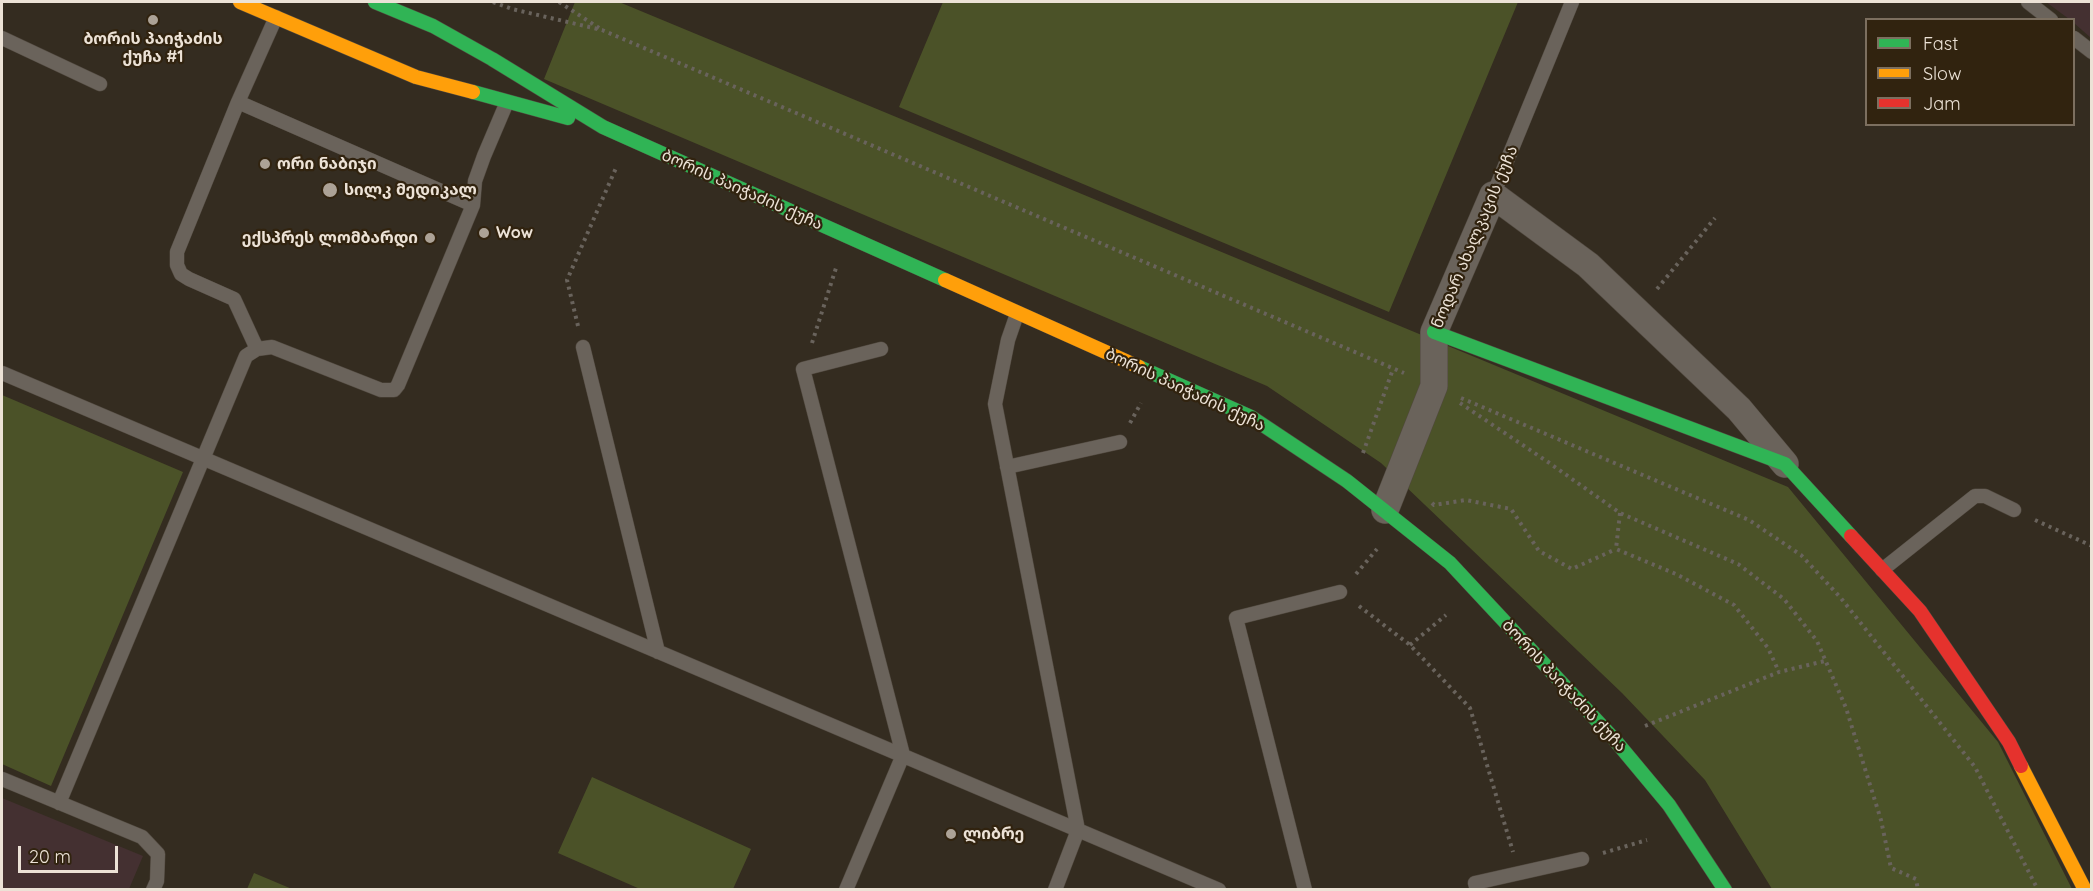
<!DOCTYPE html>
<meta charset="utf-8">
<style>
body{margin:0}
#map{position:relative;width:2093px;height:891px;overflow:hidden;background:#342c20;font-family:Quicksand,sans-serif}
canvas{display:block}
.frame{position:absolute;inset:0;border:3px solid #ece2d6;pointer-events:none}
.legend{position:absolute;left:1865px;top:18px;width:210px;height:108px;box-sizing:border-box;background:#31230f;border:2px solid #7c6f5f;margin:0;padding:8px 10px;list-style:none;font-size:18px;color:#ece2d6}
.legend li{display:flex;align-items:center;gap:12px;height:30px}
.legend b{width:30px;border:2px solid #7c6f5f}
.scale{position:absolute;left:18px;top:846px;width:100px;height:27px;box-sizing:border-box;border:3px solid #ece2d6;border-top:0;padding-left:8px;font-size:18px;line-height:21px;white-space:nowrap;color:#ece2d6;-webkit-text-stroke:4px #31230f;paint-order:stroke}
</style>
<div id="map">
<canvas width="2093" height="891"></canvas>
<div class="frame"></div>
<ul class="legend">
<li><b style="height:8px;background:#30b455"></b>Fast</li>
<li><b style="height:8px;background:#ff9f0a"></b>Slow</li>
<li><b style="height:8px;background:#e5322d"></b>Jam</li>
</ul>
<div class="scale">20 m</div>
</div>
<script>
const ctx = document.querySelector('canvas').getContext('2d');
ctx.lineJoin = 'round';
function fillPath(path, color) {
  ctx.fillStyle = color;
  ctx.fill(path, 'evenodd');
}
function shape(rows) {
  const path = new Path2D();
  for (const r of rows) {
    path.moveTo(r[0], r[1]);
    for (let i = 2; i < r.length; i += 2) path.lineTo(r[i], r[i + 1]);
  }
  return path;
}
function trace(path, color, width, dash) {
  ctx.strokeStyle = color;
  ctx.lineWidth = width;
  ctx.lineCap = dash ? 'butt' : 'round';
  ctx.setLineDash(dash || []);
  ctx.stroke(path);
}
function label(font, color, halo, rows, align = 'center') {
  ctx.font = font + ' Quicksand,"Noto Sans Georgian",sans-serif';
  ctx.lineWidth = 4.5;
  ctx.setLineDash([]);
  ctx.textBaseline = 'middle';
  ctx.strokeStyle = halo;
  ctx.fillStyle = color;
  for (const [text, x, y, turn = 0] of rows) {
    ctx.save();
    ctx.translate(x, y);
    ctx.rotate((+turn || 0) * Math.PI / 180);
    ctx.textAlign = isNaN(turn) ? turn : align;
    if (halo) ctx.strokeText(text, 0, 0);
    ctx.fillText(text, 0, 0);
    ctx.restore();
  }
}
fillPath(shape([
 [2046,2,2091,2,2091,38,2074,23,2074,20,2069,19],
 [2,798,143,856,129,889,2,889]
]), '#443031');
fillPath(shape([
 [575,2,619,2,1788,487,1998,742,2072,889,1772,889,1705,780,1622,693,1381,463,1267,386,544,79],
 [943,2,1518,2,1389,312,899,107],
 [2,395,183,472,51,786,2,764],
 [592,777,751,849,733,889,640,889,558,853],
 [254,873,292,889,247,889]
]), '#4b5228');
const lane = shape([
 [2028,2,2051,20],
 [2,38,100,84],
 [2074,38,2092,52],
 [238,102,473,205],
 [1493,195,1572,2],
 [1017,314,1008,340,995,404,1078,830,1055,890],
 [583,347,658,652],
 [257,349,234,299,189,279,181,274,177,265,177,252,238,102,276,17],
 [2,373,1219,890],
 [1007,467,1120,442],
 [1882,570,1975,496,1985,496,2014,510],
 [2,779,142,837,158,854,157,881,153,890],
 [59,803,246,356,257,349,272,347,381,390,394,390,398,385,473,205,475,181,484,156,507,102],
 [846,890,903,755,803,369,881,349],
 [1305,890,1236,618,1340,592],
 [1477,890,1475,883,1582,859]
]);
const street = shape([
 [1385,510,1434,386,1434,332,1493,195,1588,265,1739,409,1785,464]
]);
const fast = shape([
 [375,2,433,26,492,59,603,127,945,280],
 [473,92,568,118],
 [1434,332,1785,464,1851,536],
 [1139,367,1251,417,1347,481,1450,563,1614,739,1669,805,1725,890]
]);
const slow = shape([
 [240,2,416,77,473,92],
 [945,280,1139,367],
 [2021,766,2085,890]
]);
const jam = shape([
 [1851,536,1920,611,2009,742,2021,766]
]);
trace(lane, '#51493f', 15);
trace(street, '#51493f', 28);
trace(fast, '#51493f', 15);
trace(slow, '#51493f', 15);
trace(jam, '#51493f', 15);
trace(shape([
 [493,2,512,9,602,30,1404,373],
 [559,2,599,28],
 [1657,289,1715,218],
 [578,326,567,280,616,168],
 [812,343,836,268],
 [1461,398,1749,520,1801,555,1840,597,1975,767,2038,890],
 [1460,403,1548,462,1620,513,1738,564,1784,599,1817,641,1846,708,1881,820,1891,868,1916,879,1918,890],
 [1130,423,1141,403],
 [1363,453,1393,369],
 [1432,503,1434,505,1466,500,1511,509,1539,551,1572,569,1616,549],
 [1620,513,1616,549,1676,574,1734,605,1768,648,1779,672],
 [2035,520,2092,546],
 [1356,574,1377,549],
 [1359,606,1410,645,1470,708,1513,852],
 [1410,645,1446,615],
 [1645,726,1779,672,1825,661],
 [1603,853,1647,840]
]), '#69635c', 4, [3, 4.5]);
trace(lane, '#6a635b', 14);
trace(street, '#6a635b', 27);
trace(fast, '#30b455', 14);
trace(slow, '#ff9f0a', 14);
trace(jam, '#e5322d', 14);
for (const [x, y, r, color] of [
 [153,20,6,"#aca296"],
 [265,164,6,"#aca296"],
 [330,190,8,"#aca296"],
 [484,233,6,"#aca296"],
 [430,238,6,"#aca296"],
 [951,834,6,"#aca296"]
]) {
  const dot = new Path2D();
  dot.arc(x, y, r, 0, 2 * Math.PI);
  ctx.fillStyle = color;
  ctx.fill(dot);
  trace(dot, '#31230f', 2);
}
label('bold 16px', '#ece2d6', '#31230f', [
 ["ბორის პაიჭაძის",153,39,"center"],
 ["ქუჩა #1",153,57,"center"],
 ["ორი ნაბიჯი",277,164],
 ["სილკ მედიკალ",344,190],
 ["Wow",496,233],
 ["ექსპრეს ლომბარდი",418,238,"right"],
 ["ლიბრე",963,834]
], 'left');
label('16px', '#ece2d6', '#31230f', [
 ["ბორის პაიჭაძის ქუჩა",742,190,24],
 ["ნოდარ ახალკაცის ქუჩა",1475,237,-67],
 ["ბორის პაიჭაძის ქუჩა",1185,390,25],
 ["ბორის პაიჭაძის ქუჩა",1564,686,47]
]);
</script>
